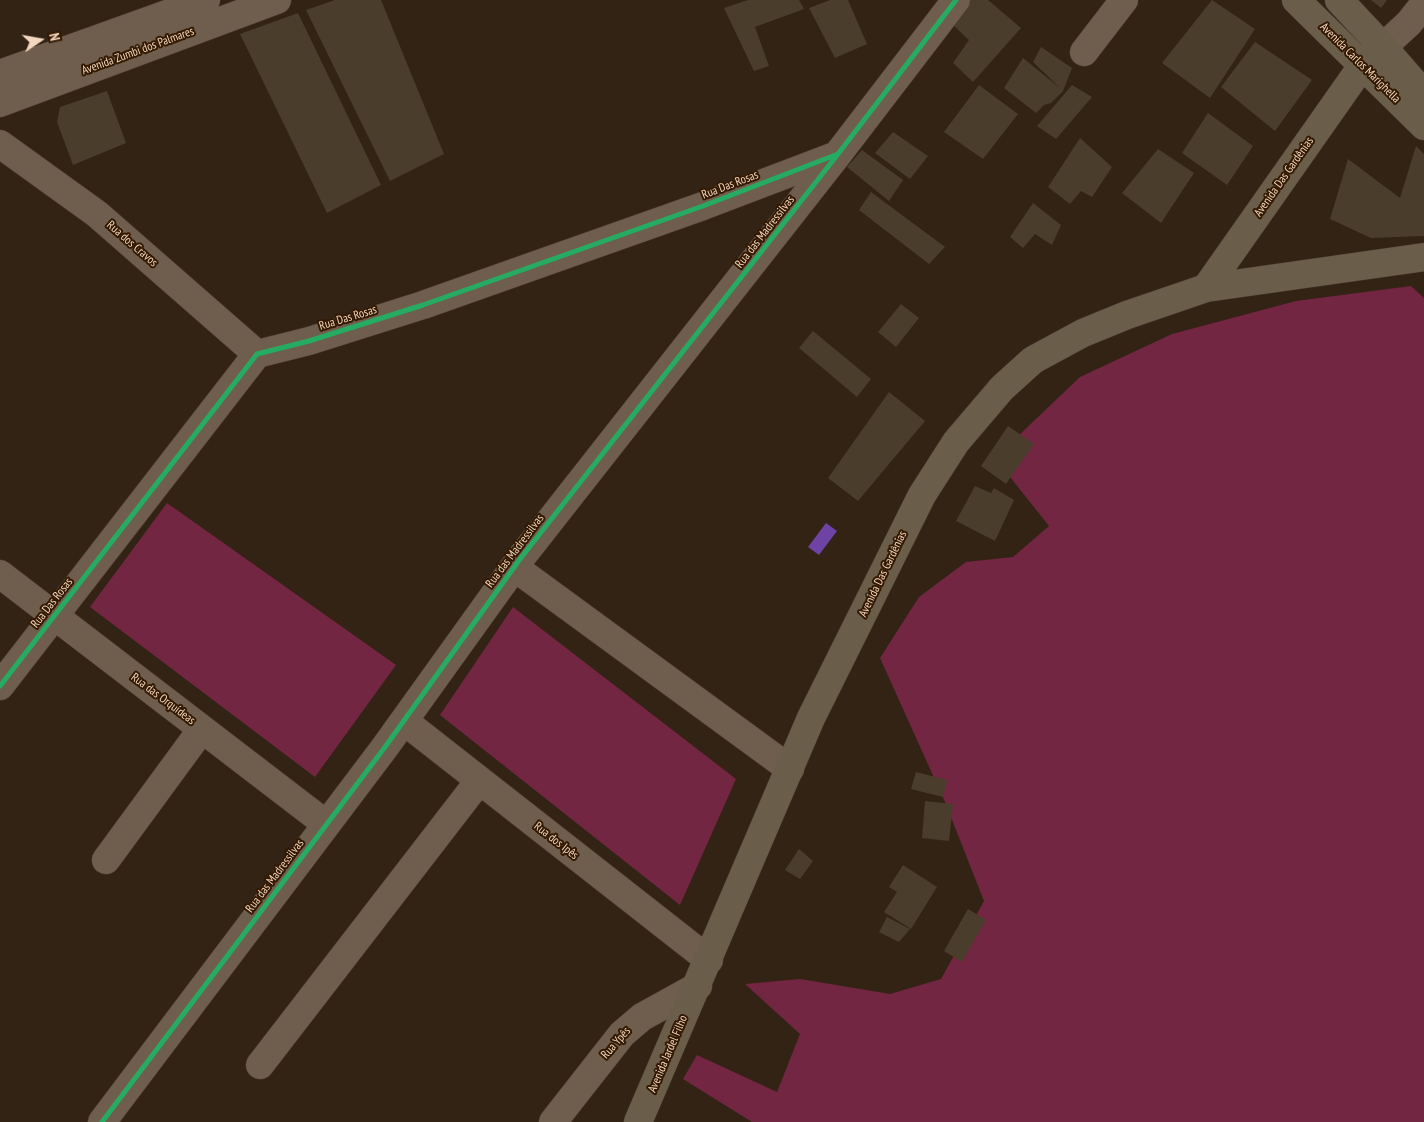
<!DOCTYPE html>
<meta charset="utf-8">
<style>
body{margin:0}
#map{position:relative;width:1424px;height:1122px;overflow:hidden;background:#322315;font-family:"PT Sans Narrow",sans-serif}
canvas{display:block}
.north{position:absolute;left:15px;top:15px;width:50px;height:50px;-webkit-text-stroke:4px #331901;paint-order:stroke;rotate:78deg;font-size:14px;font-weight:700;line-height:20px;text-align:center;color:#f5d7bf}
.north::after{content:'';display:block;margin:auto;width:18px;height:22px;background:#f5d7bf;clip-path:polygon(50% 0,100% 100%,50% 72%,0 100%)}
</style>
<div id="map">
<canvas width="1424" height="1122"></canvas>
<div class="north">N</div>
</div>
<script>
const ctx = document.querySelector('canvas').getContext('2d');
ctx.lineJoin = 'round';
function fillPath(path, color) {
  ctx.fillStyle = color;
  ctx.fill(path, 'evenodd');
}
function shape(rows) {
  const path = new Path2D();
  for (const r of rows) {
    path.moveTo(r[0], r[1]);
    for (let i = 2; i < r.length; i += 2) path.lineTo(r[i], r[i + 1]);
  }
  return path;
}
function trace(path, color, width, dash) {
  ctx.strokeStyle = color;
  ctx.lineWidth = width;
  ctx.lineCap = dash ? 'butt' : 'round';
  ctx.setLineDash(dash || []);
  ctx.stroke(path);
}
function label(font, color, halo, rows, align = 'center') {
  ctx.font = font + ' "PT Sans Narrow",sans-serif';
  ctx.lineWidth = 4;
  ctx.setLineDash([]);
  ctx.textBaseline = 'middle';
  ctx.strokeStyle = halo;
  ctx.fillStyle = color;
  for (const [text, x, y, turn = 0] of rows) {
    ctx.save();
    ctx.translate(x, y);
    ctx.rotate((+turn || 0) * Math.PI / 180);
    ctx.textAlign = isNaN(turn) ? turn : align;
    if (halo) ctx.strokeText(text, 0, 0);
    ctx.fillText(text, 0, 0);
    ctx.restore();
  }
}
fillPath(shape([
 [1411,286,1424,298,1424,1122,752,1122,683,1079,697,1055,777,1092,800,1034,745,984,800,979,890,994,941,979,984,901,945,802,880,658,919,597,966,562,1013,557,1049,526,995,458,1080,377,1172,334,1296,301],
 [167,503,396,665,315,777,90,607],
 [513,607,736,779,680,905,440,715]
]), '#732641');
fillPath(shape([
 [826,523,837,531,819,555,808,547]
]), '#6f42a5');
fillPath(shape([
 [335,0,381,0,444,154,390,181,306,10],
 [748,0,799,0,804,9,755,27,769,66,754,71,724,8],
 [830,0,848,0,867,44,835,58,809,8],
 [968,0,988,0,1021,28,973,82,953,63,969,40,952,24],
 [1212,0,1255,29,1210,98,1162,63],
 [1371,0,1387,0,1381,8],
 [298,13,381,185,327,213,240,34],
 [1255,42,1312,80,1275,131,1221,87],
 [1041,47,1072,68,1063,91,1051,103,1044,105,1036,113,1004,88,1023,58,1060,88,1033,62],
 [979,85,1018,114,983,159,944,132],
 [1072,85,1092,97,1056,139,1037,126],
 [107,91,126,143,73,165,57,122,60,107],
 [1208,113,1253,146,1227,185,1182,153],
 [893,132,928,156,910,179,875,153],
 [1080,138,1112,167,1092,197,1081,191,1070,204,1048,187],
 [1416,146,1424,154,1424,236,1371,238,1330,219,1348,159,1400,198],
 [1158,149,1194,173,1161,223,1122,193],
 [862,150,903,180,889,201,847,167],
 [871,192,945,247,929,264,859,210],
 [1033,203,1061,225,1052,245,1035,234,1023,248,1010,237],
 [901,304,919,318,896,347,878,332],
 [813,331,871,379,857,397,799,348],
 [889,392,925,421,858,501,828,478],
 [1008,426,1034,444,1006,484,981,466],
 [975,486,991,493,994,488,1014,500,995,541,956,521],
 [916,772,947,780,943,797,911,789],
 [925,801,953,804,949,841,922,838],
 [799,849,813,861,800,879,785,870],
 [903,865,937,887,911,929,884,912,897,892,889,887],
 [968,909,986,920,962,962,944,951],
 [887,917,910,929,899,942,879,932]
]), '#4b3d2c');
const minor = shape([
 [1383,47,1409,23,1424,4],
 [1084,52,1124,0],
 [0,74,206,0],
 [0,103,277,0],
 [0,144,97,214,257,354],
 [514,567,790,769],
 [0,574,326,824],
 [0,686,257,354,309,341,423,305,703,206,837,155],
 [404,721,709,960],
 [106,860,202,729],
 [260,1065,479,781],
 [102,1122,385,747,520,559,838,154,956,0],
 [553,1122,622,1034,642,1017,698,986]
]);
const major = shape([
 [1296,0,1424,126],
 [1339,0,1383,47,1424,94],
 [1206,288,1362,66,1383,47],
 [638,1122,811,718,922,495,956,442,1002,388,1033,360,1083,333,1127,315,1206,288,1424,257]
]);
trace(minor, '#4d3f33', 29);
trace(major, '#4d3f33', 29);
trace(minor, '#6f5e4d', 28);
trace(major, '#6a5e4b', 28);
trace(shape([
 [0,686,257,354,309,341,423,305,703,206,838,154],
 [102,1122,385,747,520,559,838,154,956,0]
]), '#26ab63', 5);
label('12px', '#f5d7bf', '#331901', [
 ["Avenida Zumbi dos Palmares",138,51,-20],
 ["Avenida Carlos Marighella",1360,63,45],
 ["Avenida Das Gardênias",1284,177,-55],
 ["Rua Das Rosas",730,185,-21],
 ["Rua das Madressilvas",765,232,-52],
 ["Rua dos Cravos",132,244,41],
 ["Rua Das Rosas",348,318,-17],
 ["Rua das Madressilvas",515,551,-53],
 ["Avenida Das Gardênias",883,574,-64],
 ["Rua Das Rosas",52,603,-52],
 ["Rua das Orquídeas",163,699,37],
 ["Rua dos Ipês",556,841,38],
 ["Rua das Madressilvas",275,876,-53],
 ["Rua Ypês",616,1043,-49],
 ["Avenida Jardel Filho",668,1054,-67]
]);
</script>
